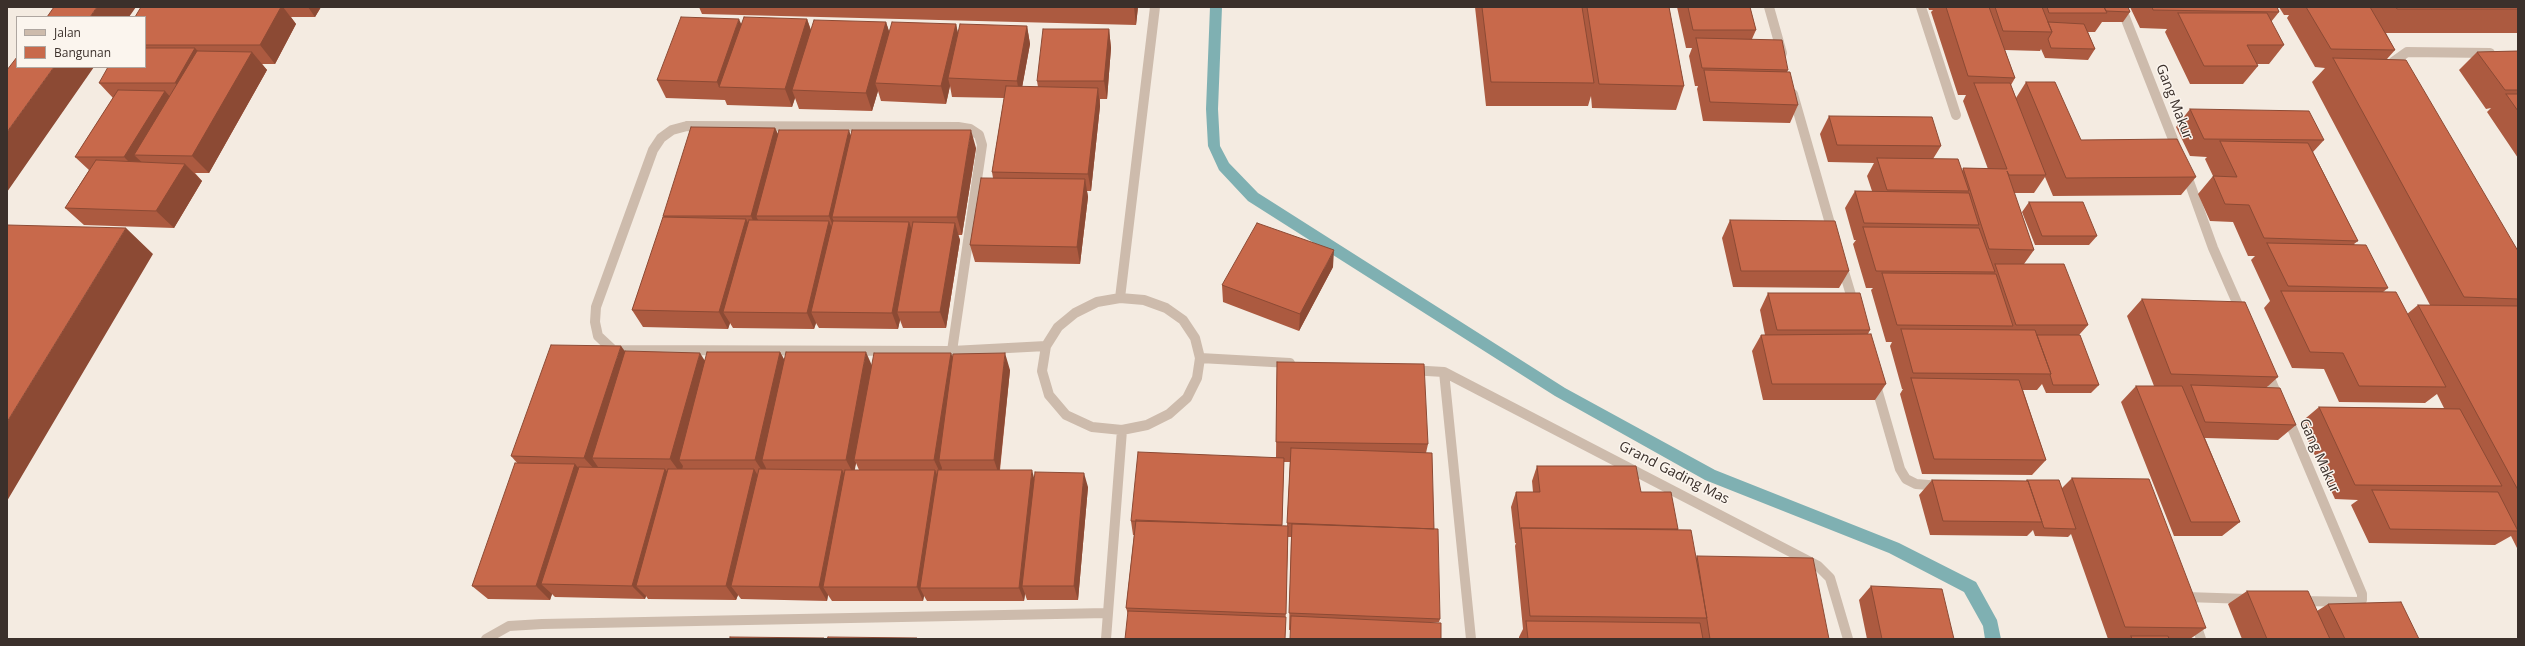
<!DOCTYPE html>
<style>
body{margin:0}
#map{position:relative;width:2525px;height:646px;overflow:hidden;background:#f4ebe1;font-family:"Open Sans",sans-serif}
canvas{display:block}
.frame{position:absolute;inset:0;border:8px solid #3b302b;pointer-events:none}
.legend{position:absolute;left:16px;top:16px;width:130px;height:52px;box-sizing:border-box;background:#fbf5ee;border:1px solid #aea6a0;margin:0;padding:5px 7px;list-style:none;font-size:12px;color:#3b302b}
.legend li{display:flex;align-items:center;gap:8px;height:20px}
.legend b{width:20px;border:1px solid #aea6a0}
</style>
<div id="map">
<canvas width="2525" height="646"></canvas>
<div class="frame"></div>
<ul class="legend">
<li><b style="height:5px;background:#cdbbac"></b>Jalan</li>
<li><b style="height:11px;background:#c8694b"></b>Bangunan</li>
</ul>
</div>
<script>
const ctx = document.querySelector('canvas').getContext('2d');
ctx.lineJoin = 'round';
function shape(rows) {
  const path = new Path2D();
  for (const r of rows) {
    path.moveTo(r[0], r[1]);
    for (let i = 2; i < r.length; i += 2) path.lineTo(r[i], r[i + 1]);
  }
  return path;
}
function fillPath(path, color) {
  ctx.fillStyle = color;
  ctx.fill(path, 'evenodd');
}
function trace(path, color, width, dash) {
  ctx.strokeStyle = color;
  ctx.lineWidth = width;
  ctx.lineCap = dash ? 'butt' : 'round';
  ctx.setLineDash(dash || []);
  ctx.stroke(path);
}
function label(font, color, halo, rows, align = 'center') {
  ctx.font = font + ' "Open Sans",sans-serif';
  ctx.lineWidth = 3;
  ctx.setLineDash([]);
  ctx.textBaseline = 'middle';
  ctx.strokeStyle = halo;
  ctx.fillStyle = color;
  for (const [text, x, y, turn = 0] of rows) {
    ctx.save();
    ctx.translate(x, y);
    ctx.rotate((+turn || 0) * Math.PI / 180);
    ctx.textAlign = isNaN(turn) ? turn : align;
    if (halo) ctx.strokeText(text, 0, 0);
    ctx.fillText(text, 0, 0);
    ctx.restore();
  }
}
fillPath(shape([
 [1210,7,1222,7,1218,109,1220,146,1229,163,1258,193,1565,388,1715,470,1899,543,1976,582,1997,620,2001,639,1985,639,1983,626,1964,592,1889,553,1705,480,1555,396,1248,201,1219,170,1208,146,1206,109,1210,7]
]), '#7fb0b2');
trace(shape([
 [1769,7,1782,53],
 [1921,7,1956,115],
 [2121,7,2178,152],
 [2394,70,2393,62,2407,52,2490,53],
 [1793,94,1833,234],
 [687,126,958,127,970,129,979,135,982,145,952,351,613,350,598,336,595,322,596,307,653,150,661,138,672,130,687,126],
 [2186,173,2213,248,2242,314],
 [1842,265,1854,305],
 [1120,298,1144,300,1166,308,1183,320,1195,338,1200,358,1197,378,1187,398,1169,414,1147,425,1122,430,1092,427,1066,415,1049,395,1042,371,1046,346,1058,327,1075,313,1097,302,1120,298],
 [1120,298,1155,7],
 [952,351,1046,346],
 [1200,358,1290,363],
 [1410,370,1444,372,1818,566,1830,578,1848,639],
 [2267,371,2279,400],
 [1444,372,1471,639],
 [1875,382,1900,469,1906,479,1916,484,1941,486],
 [2287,416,2362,594,2362,600,2359,602,2300,601],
 [2187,601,2186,597,2248,599],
 [2195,621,2201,639],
 [486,639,509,626,542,624,1107,613],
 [1106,639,1122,430]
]), '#cdbbac', 10);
fillPath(shape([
 [141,7,321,7,315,17,291,17,296,24,275,64,262,64,267,70,209,173,195,173,202,181,174,228,84,225,65,208,89,170,75,157,113,98,99,83,145,67,145,17],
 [699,7,1138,7,1136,25,702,14],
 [1475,7,1669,7,1684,86,1676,110,1592,108,1591,96,1588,106,1486,106],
 [1677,7,1750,7,1756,30,1752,39,1788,70,1787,72,1798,105,1790,123,1703,121,1697,89,1698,86,1695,86,1689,56,1692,48,1686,48],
 [1928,7,2128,7,2130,12,2123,22,2102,22,2095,32,2088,32,2095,49,2088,60,2045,58,2041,49,2040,51,2005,50,2015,78,2011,85,2016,98,2026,82,2081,140,2196,177,2181,195,2053,196,2045,177,2034,193,2014,193,2034,250,2024,264,2088,325,2079,335,2099,385,2091,393,2046,393,2042,384,2037,390,2023,390,2046,460,2032,475,1922,474,1900,394,1903,389,1902,389,1890,346,1892,342,1886,342,1871,290,1873,288,1866,288,1853,244,1856,240,1854,240,1845,208,1855,191,1872,191,1867,176,1874,163,1828,162,1820,134,1829,116,1941,146,1933,159,1962,171,1963,168,1988,169,1963,101,1966,95,1958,95,1931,12,1933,10,1929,10],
 [2130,7,2277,7,2279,12,2271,22,2284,45,2269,64,2257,64,2258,66,2243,84,2190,84,2165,32,2167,29,2140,28],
 [2279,7,2518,7,2518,33,2386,33,2395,50,2387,59,2518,251,2518,550,2511,536,2495,545,2369,543,2351,505,2358,500,2335,499,2300,423,2319,407,2444,408,2437,394,2425,403,2339,402,2324,369,2292,368,2264,308,2270,301,2251,260,2255,256,2248,256,2233,222,2210,221,2198,194,2213,176,2205,159,2207,157,2190,156,2176,127,2190,109,2324,140,2313,152,2358,241,2354,244,2388,288,2383,292,2407,314,2418,305,2430,305,2312,82,2325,68,2315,67,2287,18,2289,15,2284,15],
 [807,19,811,30,886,22,889,32,956,24,958,34,1027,26,1030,44,1022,87,1038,87,1037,81,1109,29,1111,48,1107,99,1100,99,1100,106,1091,191,1087,191,1088,197,1080,264,975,262,970,245,993,178,992,172,1004,98,952,97,950,86,946,104,881,101,878,91,872,111,799,109,795,98,792,107,727,105,725,100,666,98,657,80,741,24],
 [2518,51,2518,158,2487,112,2491,108,2486,109,2459,70,2477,52],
 [775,128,778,134,851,135,976,148,962,235,958,235,960,240,946,328,903,328,900,320,898,329,819,328,816,323,814,329,733,328,730,323,728,329,643,327,632,310,664,217,663,216],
 [2029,202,2097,236,2089,245,2035,245,2022,212],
 [1730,220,1849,271,1839,288,1733,287,1722,238],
 [1333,267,1299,331,1223,302,1222,285],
 [1768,293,1870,330,1868,334,1886,384,1875,400,1763,400,1752,351,1761,335,1765,335,1760,310],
 [2142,299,2278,377,2266,388,2296,425,2278,440,2205,438,2240,522,2222,536,2174,536,2121,402,2136,386,2154,386,2127,316],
 [625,352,705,360,780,352,784,360,872,365,952,356,1010,370,1000,470,1034,479,1088,487,1078,600,1027,600,1025,594,1024,601,927,601,924,596,923,601,832,601,828,595,827,601,741,599,738,595,736,600,648,599,646,596,645,599,555,597,552,594,550,600,488,599,472,586,518,464,511,456],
 [856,463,859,470,854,470],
 [1277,362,1428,444,1426,453,1434,529,1440,619,1439,622,1289,630,1291,537,1288,537,1285,639,1128,614,1126,608,1134,535,1133,535,1131,521,1276,457],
 [1284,462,1290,462,1287,526,1282,526],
 [1537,466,1641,492,1678,529,1696,558,1697,556,1829,639,1519,639,1519,637,1523,629,1515,546,1516,543,1515,543,1511,507,1516,492,1533,492,1532,481],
 [2072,478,2206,628,2190,639,2108,639,2071,534,2068,537,2035,536,2033,530,2027,536,1930,535,1919,495,1932,480,2026,481,2027,480,2062,488],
 [1871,586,1954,639,1867,639,1859,600],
 [2247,591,2317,611,2328,604,2419,639,2242,639,2228,604]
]), '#ac5a40');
fillPath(shape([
 [97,7,136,7,129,17,90,17],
 [281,7,283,7,296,24,275,64,260,45],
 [308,7,321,7,315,17],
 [1134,7,1138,7,1136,25],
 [739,19,747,37,719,87,717,82],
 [807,19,813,37,792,90,795,98,792,107,785,89],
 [886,22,892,40,875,83,878,91,872,111,866,93],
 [956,24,960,42,948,78,950,86,946,104,941,86],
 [1027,26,1030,44,1020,99,1017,81],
 [1109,29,1111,48,1107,99,1104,81],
 [195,48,211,66,191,101,175,83],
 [252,52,267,70,209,173,192,156],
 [54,67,94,67,7,192,7,132],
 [1098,88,1100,106,1091,191,1088,174],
 [165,91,181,109,134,155,147,167,142,175,124,157],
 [775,128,783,146,756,216,761,226,759,234,751,216],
 [849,130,855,148,832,217,837,229,836,234,829,216],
 [971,130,976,148,962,235,957,217],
 [185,164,202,181,174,228,156,211],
 [1085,179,1088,197,1080,264,1077,247],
 [746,219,755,236,723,312,730,323,728,329,719,312],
 [829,221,836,238,811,312,816,323,814,329,807,313],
 [909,222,915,239,897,312,900,320,898,329,892,313],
 [955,223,960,240,946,328,940,312],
 [126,228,153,254,7,501,7,422],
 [1334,250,1333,267,1299,331,1300,314],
 [621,346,633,362,592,458,598,467,597,472,584,458],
 [780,352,789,368,762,460,766,468,765,475,755,460],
 [866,352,873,368,854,460,856,463,854,475,846,460],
 [700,353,710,369,679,460,683,466,681,474,670,459],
 [951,353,957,369,939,460,942,468,941,475,934,460],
 [1005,353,1010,370,999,475,994,460],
 [575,464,588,479,541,584,552,594,550,600,536,586],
 [665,469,676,484,636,586,646,596,645,599,632,586],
 [754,469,763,484,731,586,738,595,736,600,726,586],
 [842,470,850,485,823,587,828,595,827,601,819,587],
 [935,470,941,485,920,588,924,596,923,601,917,587],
 [1032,470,1036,485,1022,586,1025,594,1024,601,1019,588],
 [1084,473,1088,487,1078,600,1074,586]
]), '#8c4a34');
const building = shape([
 [54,7,97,7,90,17,47,17,54,7],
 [141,7,281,7,260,45,145,45,145,17,135,17,141,7],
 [1482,7,1582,7,1594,83,1491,82,1482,7],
 [1587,7,1669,7,1684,86,1599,84,1587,7],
 [1688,7,1750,7,1756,30,1693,30,1688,7],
 [1946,7,1989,7,2015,78,1968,76,1946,7],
 [1995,7,2042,7,2052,32,2003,31,1995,7],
 [2047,7,2104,7,2107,13,2049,13,2047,7],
 [2104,7,2128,7,2130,12,2106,11,2104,7],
 [2152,7,2277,7,2279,12,2153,10,2152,7],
 [2306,7,2370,7,2395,50,2331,49,2306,7],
 [2396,7,2518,7,2518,9,2397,9,2396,7],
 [2178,13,2267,13,2284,45,2247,45,2258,66,2204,66,2178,13],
 [681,17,739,19,717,82,657,80,681,17],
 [744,17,807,19,785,89,719,87,744,17],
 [814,20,886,22,866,93,792,90,814,20],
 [892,22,956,24,941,86,875,83,892,22],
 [2048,22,2084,24,2095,49,2051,48,2048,39,2052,32,2048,22],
 [960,24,1027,26,1017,81,948,78,960,24],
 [1043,29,1109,29,1104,81,1037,81,1043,29],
 [1696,38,1782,40,1788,70,1702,68,1696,38],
 [145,48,195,48,175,83,99,83,108,67,145,67,145,48],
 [197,51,252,52,192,156,134,155,197,51],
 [2518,51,2518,90,2505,90,2477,52,2518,51],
 [17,57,17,67,54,67,7,132,7,70,17,57],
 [2333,58,2406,60,2518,251,2518,299,2464,297,2333,58],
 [1704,70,1790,72,1798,105,1710,102,1704,70],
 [2026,82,2055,82,2081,140,2177,139,2196,177,2066,178,2026,82],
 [1974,83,2010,83,2046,175,2009,175,2007,171,2034,250,1989,249,1963,168,2007,169,1974,83],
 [1006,86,1098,88,1088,174,992,172,1006,86],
 [118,90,165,91,124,157,75,157,118,90],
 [2506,94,2518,94,2518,111,2506,94],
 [2190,109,2309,111,2324,140,2204,139,2190,109],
 [1829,116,1932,117,1941,146,1837,145,1829,116],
 [691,127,775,128,751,216,663,216,691,127],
 [779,130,849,130,829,216,756,216,779,130],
 [852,130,971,130,957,217,832,217,852,130],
 [2220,141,2308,143,2358,241,2264,238,2249,205,2225,204,2213,176,2237,177,2220,141],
 [1877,158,1958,159,1969,191,1887,190,1877,158],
 [96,160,185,164,156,211,65,208,96,160],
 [981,178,1085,179,1077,247,970,245,981,178],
 [1855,191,1969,193,1979,225,1864,223,1855,191],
 [2029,202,2083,202,2097,236,2042,236,2029,202],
 [663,217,746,219,719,312,632,310,663,217],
 [749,220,829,221,807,313,723,312,749,220],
 [1730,220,1835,221,1849,271,1741,271,1730,220],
 [833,221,909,222,892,313,811,312,833,221],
 [913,222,955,223,940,312,897,312,913,222],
 [1257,223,1334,250,1300,314,1222,285,1257,223],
 [7,225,126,228,7,422,7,225],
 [1863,227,1979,228,1995,272,1876,271,1863,227],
 [2267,243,2366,245,2388,288,2288,286,2267,243],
 [1995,264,2064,264,2088,325,2016,325,1995,264],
 [1882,273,1996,274,2013,326,1897,325,1882,273],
 [2281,291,2396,292,2446,387,2359,386,2343,353,2310,352,2281,291],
 [1768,293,1860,293,1870,330,1777,330,1768,293],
 [2142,299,2245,302,2278,377,2171,374,2142,299],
 [2418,305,2518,306,2518,490,2418,305],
 [1901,329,2035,330,2051,374,1913,373,1901,329],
 [1871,334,1886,384,1772,384,1761,335,1871,334],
 [2037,335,2080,335,2099,385,2053,385,2050,375,2051,374,2037,335],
 [551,345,621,346,584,458,511,456,551,345],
 [625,351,700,353,670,459,592,458,625,351],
 [707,352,780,352,755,460,679,460,707,352],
 [786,352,866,352,846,460,762,460,786,352],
 [874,353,951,353,934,460,854,460,874,353],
 [1005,353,994,460,939,460,953,354,1005,353],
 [1277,362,1424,364,1428,444,1276,442,1277,362],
 [1911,378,2019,380,2046,460,1934,459,1911,378],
 [2191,385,2280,388,2296,425,2205,422,2191,385],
 [2136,386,2182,386,2240,522,2191,522,2136,386],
 [2319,407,2460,409,2502,486,2355,485,2319,407],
 [1291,448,1432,453,1434,529,1287,523,1291,448],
 [1138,452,1284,458,1282,525,1131,521,1138,452],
 [515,463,575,464,536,586,472,586,515,463],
 [1537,466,1636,466,1641,492,1671,492,1678,529,1521,528,1521,529,1520,529,1516,492,1540,492,1537,466],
 [579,467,665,469,632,586,541,584,579,467],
 [668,469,754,469,726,586,636,586,668,469],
 [759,469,842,470,819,587,731,586,759,469],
 [845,470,935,470,917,587,823,587,845,470],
 [938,470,1032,470,1019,588,920,588,938,470],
 [1035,472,1084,473,1074,586,1022,586,1035,472],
 [2072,478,2149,479,2206,628,2125,627,2072,478],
 [1932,480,2028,481,2042,522,1943,521,1932,480],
 [2027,480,2059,480,2076,529,2044,528,2028,481,2027,481,2027,480],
 [2372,490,2498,492,2518,531,2390,529,2372,490],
 [1136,520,1288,526,1286,614,1126,608,1136,520],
 [1292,524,1438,529,1440,619,1289,613,1292,524],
 [1521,528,1691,530,1707,618,1530,616,1521,528],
 [1697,556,1813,558,1829,639,1710,639,1697,556],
 [1871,586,1942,589,1954,639,1882,639,1871,586],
 [2247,591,2308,591,2330,639,2267,639,2247,591],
 [2401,602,2419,639,2345,639,2328,604,2401,602],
 [1128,611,1286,617,1285,639,1125,639,1128,611],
 [1291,616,1441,623,1441,639,1290,639,1291,616],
 [1526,621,1700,623,1703,639,1528,639,1526,621],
 [2131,636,2168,636,2169,639,2132,639,2131,636],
 [730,637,824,638,824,639,730,639,730,637],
 [828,637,917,638,917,639,827,639,828,637]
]);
fillPath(building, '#c8694b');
trace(building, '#8c4a34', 1);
label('14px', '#3b302b', '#fbf5ee', [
 ["Gang Makur",2174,102,69],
 ["Gang Makur",2319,456,66],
 ["Grand Gading Mas",1674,473,27]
]);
</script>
